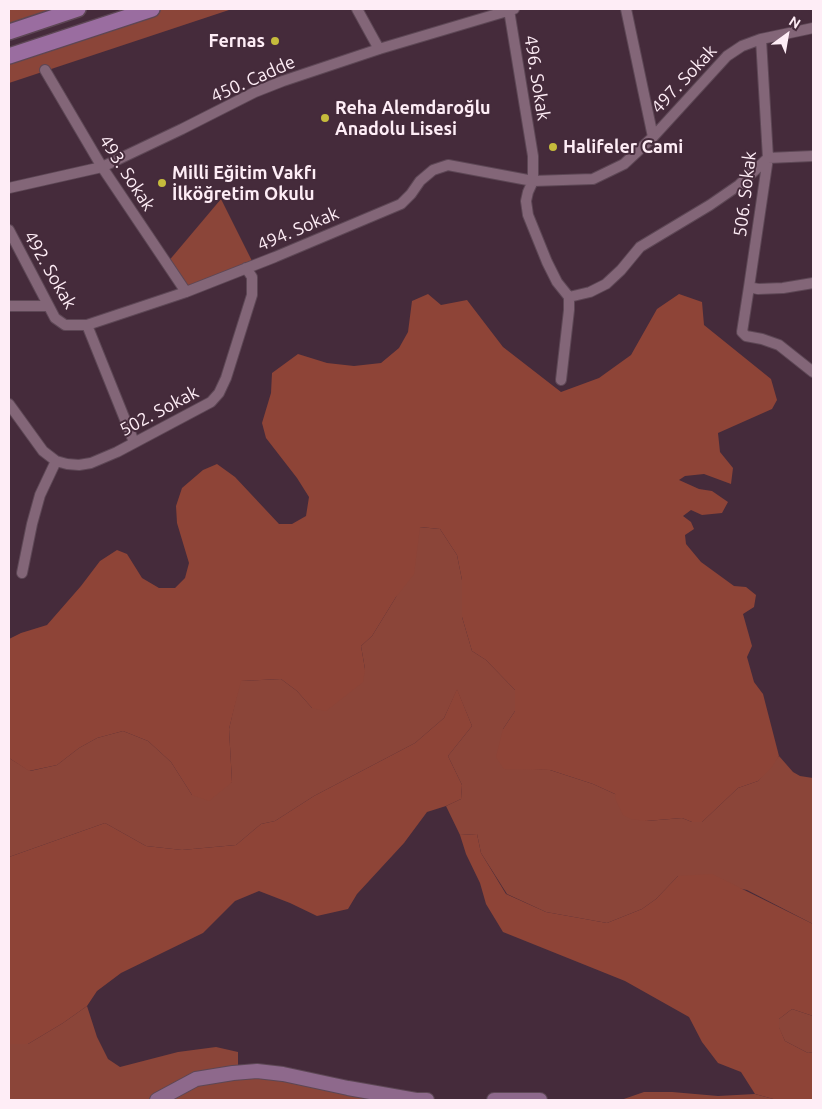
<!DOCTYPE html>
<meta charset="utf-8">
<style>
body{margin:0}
#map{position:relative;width:822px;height:1109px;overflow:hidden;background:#452b3b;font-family:Ubuntu,sans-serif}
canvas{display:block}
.frame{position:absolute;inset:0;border:10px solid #feedf6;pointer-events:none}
.north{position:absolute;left:762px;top:10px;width:50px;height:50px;-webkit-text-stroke:4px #452b3b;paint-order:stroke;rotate:32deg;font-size:14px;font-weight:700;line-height:20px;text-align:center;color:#feedf6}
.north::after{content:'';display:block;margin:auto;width:18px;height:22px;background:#feedf6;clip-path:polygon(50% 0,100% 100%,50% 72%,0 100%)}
</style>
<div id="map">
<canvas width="822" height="1109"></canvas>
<div class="frame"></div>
<div class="north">N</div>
</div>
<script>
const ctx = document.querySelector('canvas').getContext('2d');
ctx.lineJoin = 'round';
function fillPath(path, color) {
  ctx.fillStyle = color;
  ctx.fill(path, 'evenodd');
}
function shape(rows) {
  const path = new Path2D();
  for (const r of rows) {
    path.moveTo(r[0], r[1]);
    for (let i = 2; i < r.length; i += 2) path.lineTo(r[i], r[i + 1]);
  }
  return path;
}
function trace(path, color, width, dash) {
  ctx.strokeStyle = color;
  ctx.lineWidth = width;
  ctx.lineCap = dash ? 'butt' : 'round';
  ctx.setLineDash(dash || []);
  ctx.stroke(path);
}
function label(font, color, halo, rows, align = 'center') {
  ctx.font = font + ' Ubuntu,sans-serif';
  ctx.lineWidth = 4;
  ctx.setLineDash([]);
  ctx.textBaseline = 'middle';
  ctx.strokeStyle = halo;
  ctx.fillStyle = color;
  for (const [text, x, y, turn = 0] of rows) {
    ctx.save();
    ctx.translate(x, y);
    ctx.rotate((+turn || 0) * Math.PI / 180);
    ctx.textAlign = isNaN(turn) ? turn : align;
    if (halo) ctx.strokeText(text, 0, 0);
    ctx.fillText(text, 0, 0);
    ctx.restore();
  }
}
fillPath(shape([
 [9,9,78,9,9,32],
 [152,9,232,9,9,83,9,55],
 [221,199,254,265,186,292,167,263],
 [419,527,440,529,457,555,462,580,462,617,472,651,486,660,515,690,515,711,503,729,534,769,550,770,593,784,615,794,646,821,682,818,692,822,702,822,738,788,758,781,779,756,793,772,800,776,813,778,813,924,747,890,678,876,656,899,642,909,607,923,546,912,507,894,481,853,477,834,460,835,446,806,461,799,462,785,448,756,472,726,457,690,444,718,415,743,314,796,275,821,261,824,236,845,182,850,146,846,105,823,9,857,9,758,30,771,57,765,79,748,97,738,123,731,148,741,171,762,192,795,232,782,229,729,240,681,281,679,297,691,312,708,365,669,361,646,372,636,396,597,416,545],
 [87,1006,97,1037,108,1059,120,1067,178,1052,216,1047,238,1052,238,1072,427,1100,9,1100,9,1044,28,1044,63,1023],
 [792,1009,813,1016,813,1052,808,1053,785,1041,779,1028,779,1019],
 [644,1092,672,1092,718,1096,755,1094,777,1100,621,1100]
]), '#8b4539');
fillPath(shape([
 [428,294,441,305,467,300,503,347,561,392,599,378,631,355,657,309,679,294,702,302,704,325,771,379,777,400,772,409,718,433,720,452,733,468,731,484,704,474,685,476,679,480,699,489,712,491,728,502,722,513,702,515,691,510,683,516,691,522,694,529,685,535,686,544,701,562,734,586,746,587,756,595,754,607,743,614,752,646,747,657,754,682,763,694,779,756,771,768,758,781,738,788,702,822,692,822,682,818,646,821,631,819,623,815,616,800,615,794,593,784,550,770,504,769,496,757,503,729,515,711,515,690,486,660,472,651,462,617,462,580,457,555,440,529,420,527,414,574,396,597,372,636,361,646,365,669,363,682,326,711,312,708,297,691,281,679,241,681,229,729,232,782,209,801,192,795,171,762,148,741,123,731,97,738,79,748,57,765,29,771,9,758,9,639,21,633,47,625,81,586,100,561,117,550,127,554,142,578,159,588,175,588,185,578,189,563,177,523,176,506,182,488,203,470,217,464,235,477,279,524,292,524,306,516,309,497,297,478,266,438,262,423,271,393,272,373,298,354,327,363,354,366,381,363,399,348,408,332,412,301],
 [457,689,472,726,448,756,462,785,461,799,446,806,427,812,404,843,357,894,348,909,317,916,290,903,259,891,235,901,203,933,121,973,97,991,87,1006,63,1023,28,1044,9,1044,9,857,105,823,146,846,182,850,236,845,261,824,275,821,314,796,415,743,444,718],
 [477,834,481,853,506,894,546,912,607,923,642,909,656,899,678,876,712,874,813,924,813,1016,792,1009,779,1019,779,1027,785,1041,808,1053,813,1052,813,1100,777,1100,755,1094,741,1072,718,1063,702,1042,689,1017,625,981,503,932,486,904,480,883,466,854,460,835]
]), '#8e4437');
const street = shape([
 [357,9,379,49],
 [626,9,653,137],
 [509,10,533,156,533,181,528,192,526,201,528,215,547,262,557,282,569,297,569,310,561,380],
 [761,39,768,158,749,287,758,289,783,288,813,283],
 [45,70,102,167,186,292],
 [9,188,102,167,182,129,255,92,283,81,379,49,514,9],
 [9,230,55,318,65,325,87,325,186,292,275,257,401,204,411,194,420,181,433,170,448,165,533,181,593,179,624,164,653,137,727,56,742,46,761,39,813,28],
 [749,287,742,332,746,336,762,339,779,345,813,372],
 [569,297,590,292,606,284,621,270,640,247,710,205,739,185,768,158,813,156],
 [9,306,48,306],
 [87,325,134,442],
 [9,404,43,451,56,461,67,464,79,465,91,463,117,452,211,402,219,393,226,378,252,295,252,277,246,268],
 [22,573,32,524,40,495,56,461]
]);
const secondary = shape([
 [157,1100,196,1079,233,1073,257,1071,283,1074,348,1088,416,1100,427,1100],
 [494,1100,540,1100]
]);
const primary = shape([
 [9,32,78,9],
 [9,56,152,9]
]);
trace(street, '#5d4755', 12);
trace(secondary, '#5d4755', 16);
trace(primary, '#5d4755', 18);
trace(street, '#836678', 10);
trace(secondary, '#8e698c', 14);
trace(primary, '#9a6da0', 15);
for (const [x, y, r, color] of [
 [275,41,5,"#c6bc3c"],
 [325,118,5,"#c6bc3c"],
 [553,147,5,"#c6bc3c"],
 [162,183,5,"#c6bc3c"]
]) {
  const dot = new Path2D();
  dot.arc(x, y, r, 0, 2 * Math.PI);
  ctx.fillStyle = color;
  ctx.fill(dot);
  trace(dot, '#452b3b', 2);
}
label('bold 18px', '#feedf6', '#452b3b', [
 ["Fernas",265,41,"right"],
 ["Reha Alemdaroğlu",335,108],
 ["Anadolu Lisesi",335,129],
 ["Halifeler Cami",563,147],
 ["Milli Eğitim Vakfı",172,173],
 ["İlköğretim Okulu",172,194]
], 'left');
label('18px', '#feedf6', '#452b3b', [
 ["496. Sokak",537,78,81],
 ["450. Cadde",253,79,-24],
 ["497. Sokak",684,79,-47],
 ["493. Sokak",127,173,57],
 ["506. Sokak",745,194,-83],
 ["494. Sokak",298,229,-23],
 ["492. Sokak",50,270,60],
 ["502. Sokak",159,411,-28]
]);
</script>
